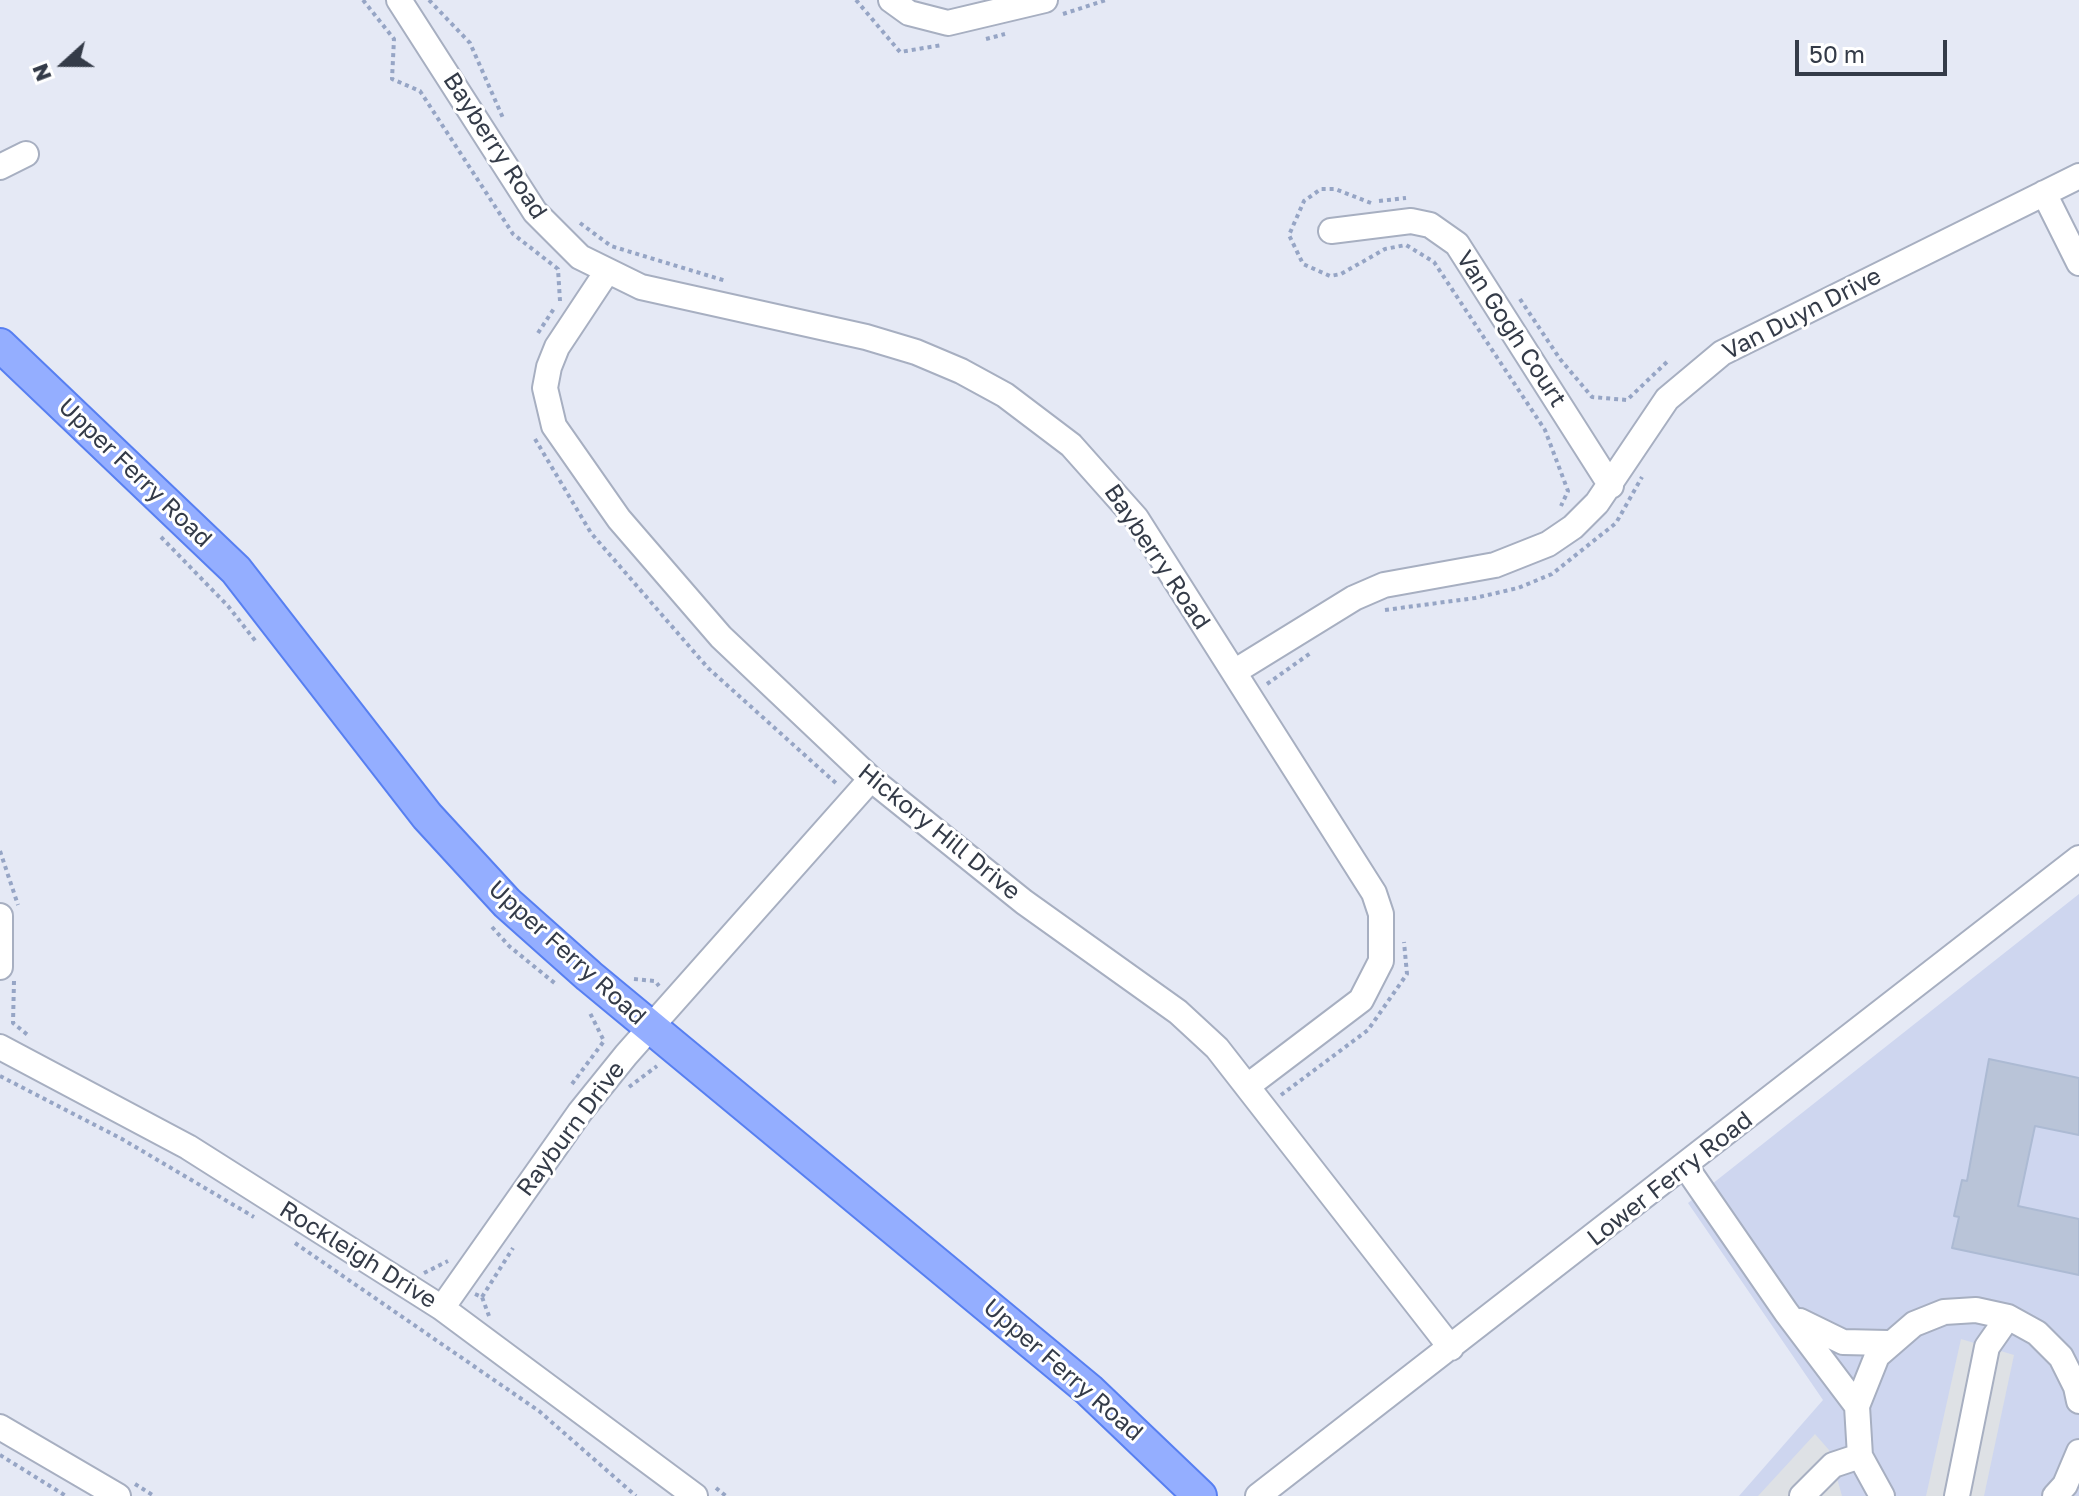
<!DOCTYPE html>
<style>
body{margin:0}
#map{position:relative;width:2079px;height:1496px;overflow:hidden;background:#e5e9f5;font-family:"Golos Text",sans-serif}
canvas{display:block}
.north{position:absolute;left:24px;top:24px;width:80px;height:80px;-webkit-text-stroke:6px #fff;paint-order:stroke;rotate:249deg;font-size:22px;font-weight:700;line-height:32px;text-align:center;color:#343b48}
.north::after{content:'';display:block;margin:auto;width:28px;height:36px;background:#343b48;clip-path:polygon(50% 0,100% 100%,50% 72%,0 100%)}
.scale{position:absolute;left:1795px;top:40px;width:152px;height:36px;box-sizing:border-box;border:4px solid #343b48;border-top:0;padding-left:10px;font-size:24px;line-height:28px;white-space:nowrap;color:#343b48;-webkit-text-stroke:6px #fff;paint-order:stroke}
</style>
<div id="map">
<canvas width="2079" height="1496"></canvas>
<div class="north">N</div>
<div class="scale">50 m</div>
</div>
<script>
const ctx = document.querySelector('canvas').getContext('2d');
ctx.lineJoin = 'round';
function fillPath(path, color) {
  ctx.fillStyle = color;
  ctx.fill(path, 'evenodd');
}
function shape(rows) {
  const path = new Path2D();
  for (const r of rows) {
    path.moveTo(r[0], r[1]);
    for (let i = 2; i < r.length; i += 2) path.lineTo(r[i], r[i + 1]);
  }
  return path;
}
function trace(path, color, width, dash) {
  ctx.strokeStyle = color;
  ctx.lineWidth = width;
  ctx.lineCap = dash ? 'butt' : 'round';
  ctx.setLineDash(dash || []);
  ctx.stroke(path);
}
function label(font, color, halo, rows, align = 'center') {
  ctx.font = font + ' "Golos Text",sans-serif';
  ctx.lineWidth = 6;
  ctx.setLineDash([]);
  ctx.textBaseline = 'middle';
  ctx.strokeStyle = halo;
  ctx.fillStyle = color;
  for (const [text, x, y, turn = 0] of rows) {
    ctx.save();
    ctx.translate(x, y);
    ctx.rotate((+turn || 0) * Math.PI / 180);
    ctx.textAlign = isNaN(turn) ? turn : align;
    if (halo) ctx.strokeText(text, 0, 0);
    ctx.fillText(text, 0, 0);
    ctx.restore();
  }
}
fillPath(shape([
 [2079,894,2079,1496,1739,1496,1823,1400,1688,1203]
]), '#ced6ef');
fillPath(shape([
 [1961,1339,2014,1355,1984,1496,1926,1496],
 [1815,1434,1829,1450,1842,1496,1758,1496]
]), '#dee1e5');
const building = shape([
 [1989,1059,2079,1078,2079,1135,2035,1126,2018,1206,2079,1219,2079,1275,1952,1248,1959,1217,1954,1216,1962,1180,1967,1181,1989,1059]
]);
fillPath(building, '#b9c4d8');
trace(building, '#acbad3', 2);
const minor = shape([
 [399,0,535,212,580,257,641,287,866,337,916,352,961,371,1005,395,1071,445,1136,518,1374,893,1381,914,1381,961,1361,1000,1249,1085],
 [891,0,909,13,948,23,1045,0],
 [0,167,26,154],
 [2044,193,2079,263],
 [1331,231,1411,221,1430,225,1457,244,1611,486],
 [606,273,557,347,549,367,545,388,554,426,619,519,721,637,871,779,1024,902,1178,1012,1217,1048,1451,1348],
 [1234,672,1354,598,1384,585,1495,565,1548,544,1573,527,1597,503,1667,399,1722,353,2079,176],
 [0,916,0,967],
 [0,1047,188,1147,442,1308,695,1496],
 [1686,1167,1786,1312,1857,1406],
 [442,1308,580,1112,626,1055,871,779],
 [1800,1321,1843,1342,1888,1343],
 [0,1427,118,1496],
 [1258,1496,2079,858],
 [1802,1496,1833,1465,1860,1456],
 [1882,1496,1860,1456,1857,1406,1877,1356,1914,1324,1944,1312,1976,1310,2008,1317,2037,1333,2061,1357,2076,1387,2079,1401],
 [1957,1496,1987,1347,2008,1317],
 [2055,1496,2065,1485,2079,1452]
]);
const major = shape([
 [0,345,236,570,427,816,507,903,589,976,1089,1390,1200,1496]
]);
trace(minor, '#a7afc1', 28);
trace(major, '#577ff1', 36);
trace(shape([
 [363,0,394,39,392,79,420,91,513,234,558,269,560,301],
 [429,0,470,43,503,118],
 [856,0,900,52,942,45],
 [1063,14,1106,0],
 [986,39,1005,34],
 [1379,201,1406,198],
 [1371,203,1335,189,1321,189,1304,201,1289,235,1303,264,1330,276,1341,274,1385,249,1406,245,1434,262,1545,430,1568,491,1561,506],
 [580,223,611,246,726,281],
 [1520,299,1560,359,1592,397,1627,400,1669,360],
 [538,333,555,307],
 [535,439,591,533,708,668,838,785],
 [161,537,228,606,257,643],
 [1385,610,1475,598,1518,588,1552,574,1616,523,1642,477],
 [1267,684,1312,652],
 [0,851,18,905],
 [492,927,509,946,557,985],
 [634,979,655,981,659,986],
 [14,981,13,1023,29,1036],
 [0,1076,122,1139,254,1217],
 [572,1084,604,1041,589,1011],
 [629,1087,657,1066],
 [1281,1095,1368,1030,1407,974,1404,942],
 [295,1243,539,1411,636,1496],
 [424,1273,448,1261],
 [475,1294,482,1297,489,1316],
 [482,1297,513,1248],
 [0,1455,66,1496],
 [135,1484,154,1496],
 [716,1488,726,1496]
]), '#96a5c5', 4, [4, 4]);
trace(minor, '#fff', 24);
trace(major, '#94aeff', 32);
label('24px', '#343b48', '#fff', [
 ["Bayberry Road",495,146,57],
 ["Van Duyn Drive",1802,314,-27],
 ["Van Gogh Court",1511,329,57],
 ["Upper Ferry Road",135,473,44],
 ["Bayberry Road",1157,557,56],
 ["Hickory Hill Drive",939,832,39],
 ["Upper Ferry Road",567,953,42],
 ["Rayburn Drive",571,1129,-53],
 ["Lower Ferry Road",1670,1179,-38],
 ["Rockleigh Drive",358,1255,32],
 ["Upper Ferry Road",1063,1370,41]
]);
</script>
